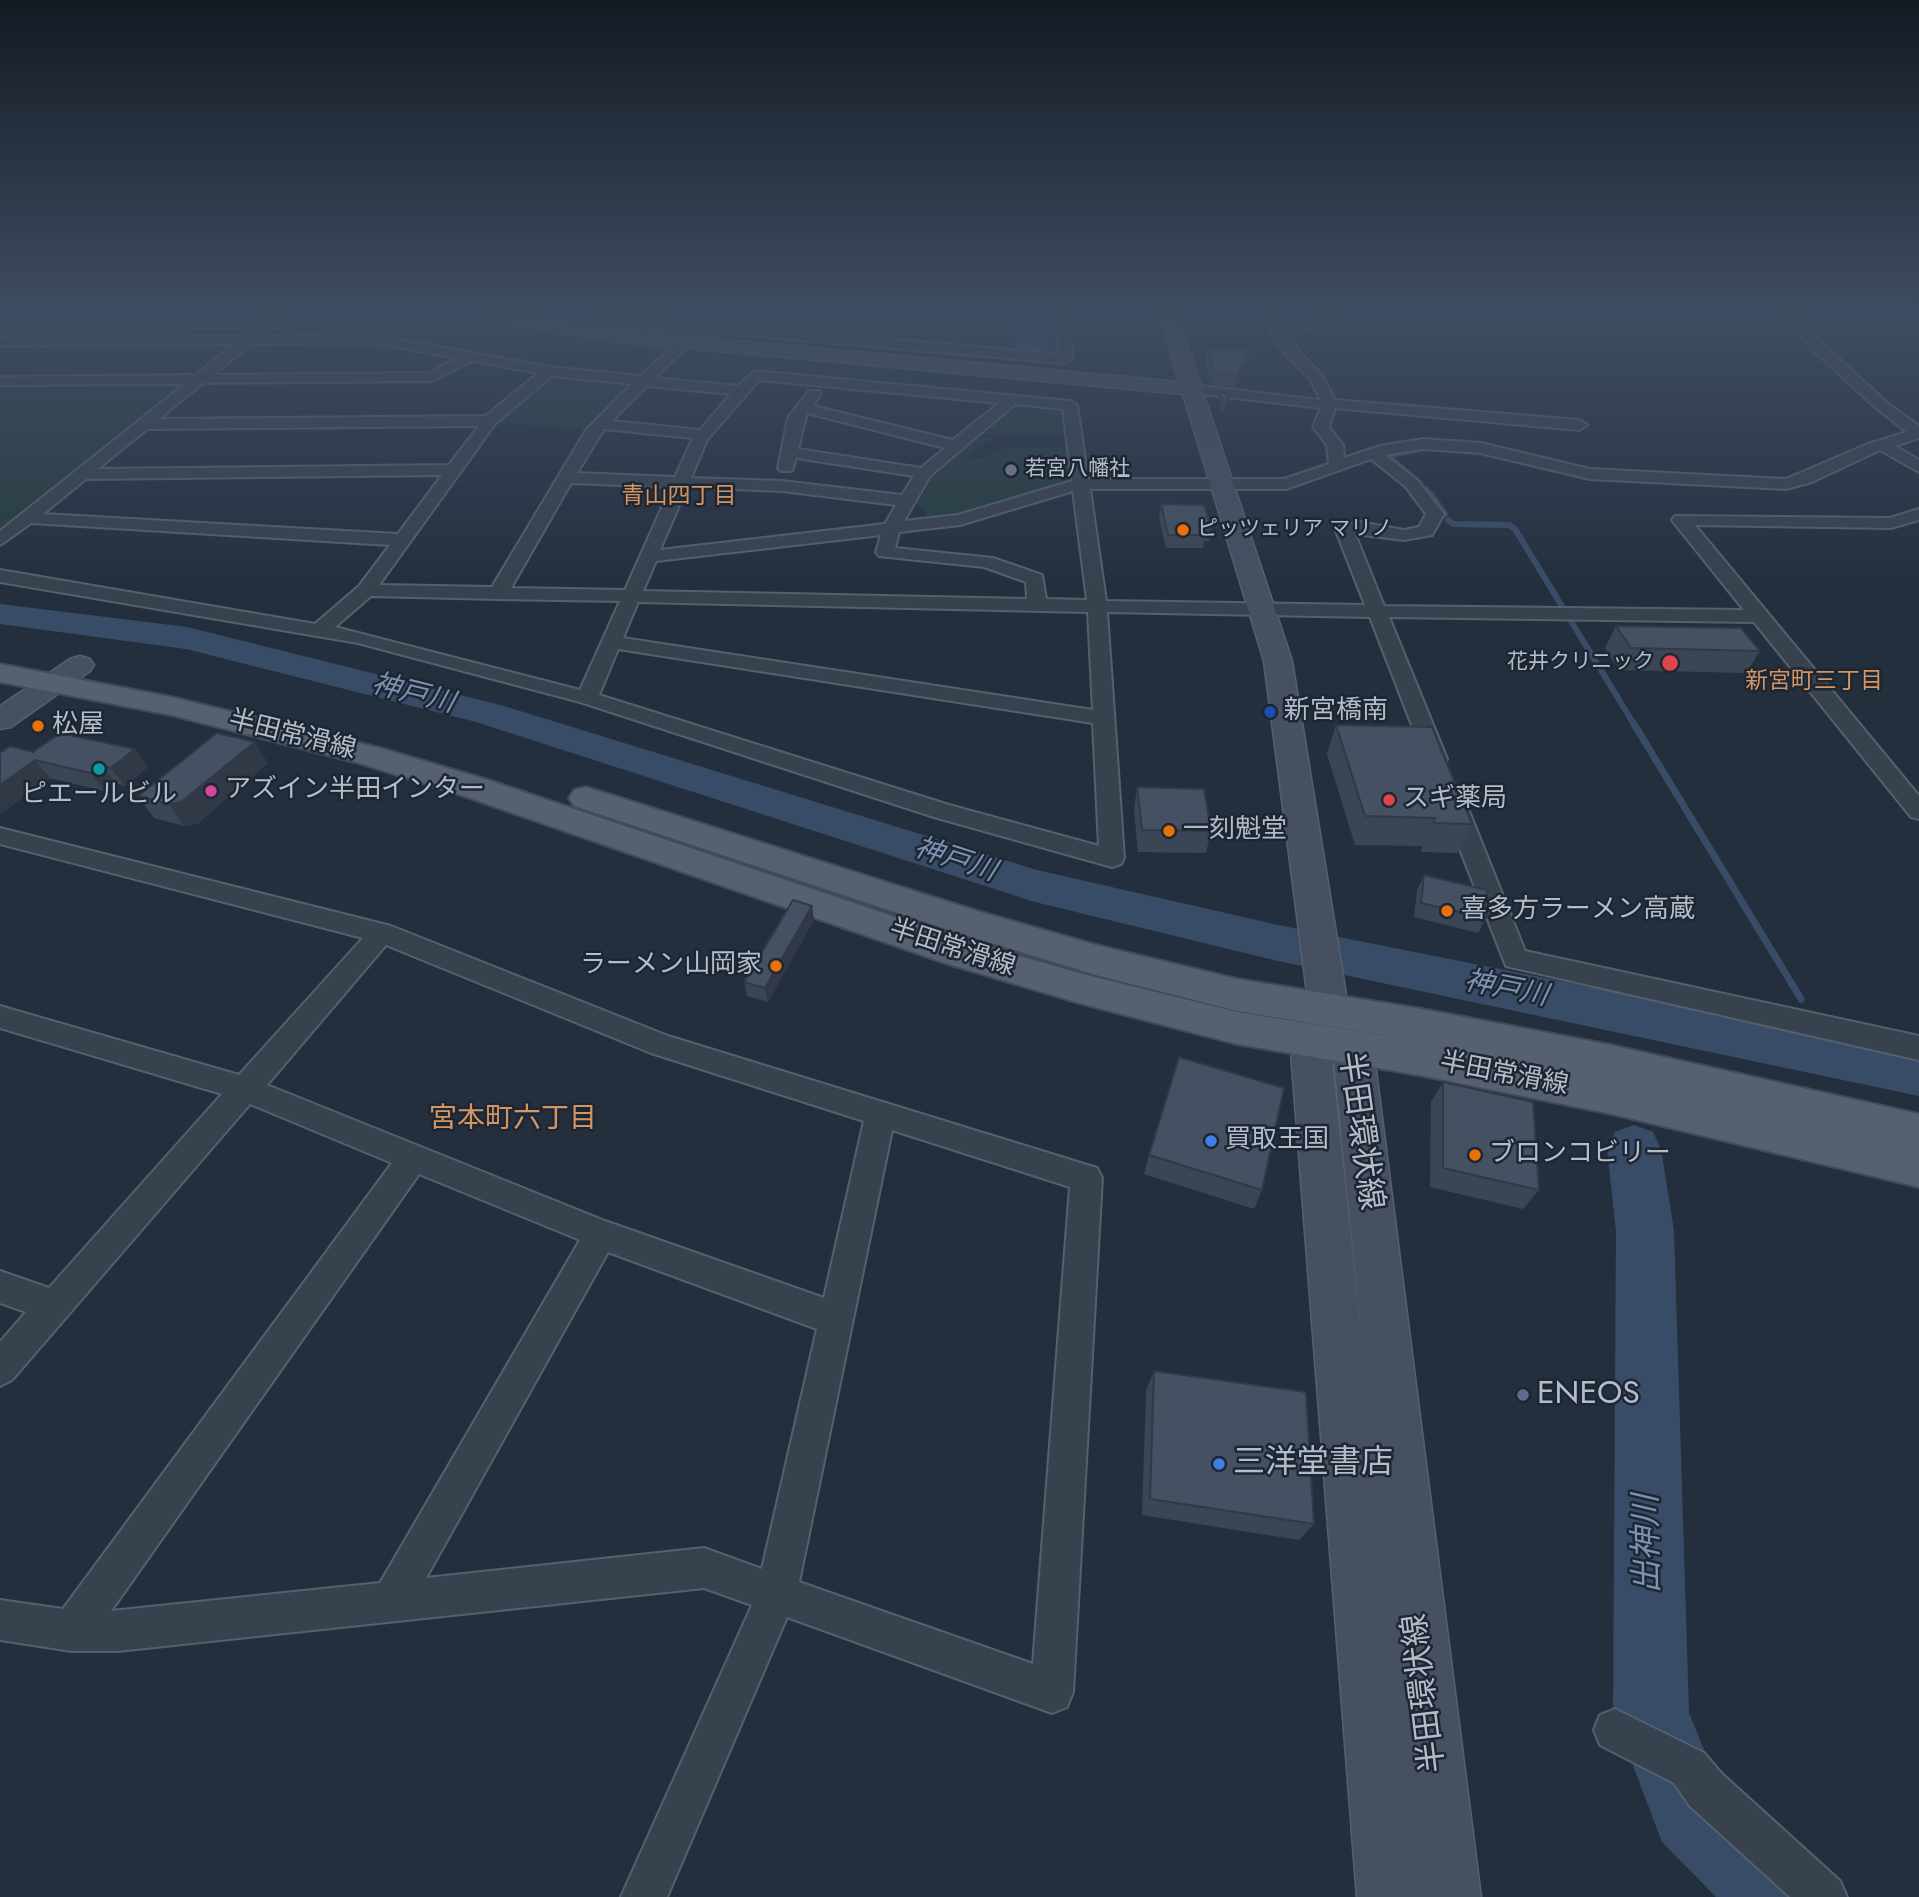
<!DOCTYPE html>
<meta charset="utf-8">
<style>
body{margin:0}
canvas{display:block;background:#242f3e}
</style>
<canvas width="1919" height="1897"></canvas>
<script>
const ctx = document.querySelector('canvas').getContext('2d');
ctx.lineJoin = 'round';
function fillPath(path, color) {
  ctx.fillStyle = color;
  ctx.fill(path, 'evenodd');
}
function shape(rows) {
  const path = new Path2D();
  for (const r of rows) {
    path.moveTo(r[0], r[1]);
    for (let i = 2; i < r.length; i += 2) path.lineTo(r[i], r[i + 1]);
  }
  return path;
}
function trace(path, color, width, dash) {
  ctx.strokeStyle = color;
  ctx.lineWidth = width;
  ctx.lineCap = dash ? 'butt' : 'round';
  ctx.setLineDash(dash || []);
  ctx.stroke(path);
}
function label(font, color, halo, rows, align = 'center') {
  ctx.font = font + ' Jost,"Noto Sans JP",sans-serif';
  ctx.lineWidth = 5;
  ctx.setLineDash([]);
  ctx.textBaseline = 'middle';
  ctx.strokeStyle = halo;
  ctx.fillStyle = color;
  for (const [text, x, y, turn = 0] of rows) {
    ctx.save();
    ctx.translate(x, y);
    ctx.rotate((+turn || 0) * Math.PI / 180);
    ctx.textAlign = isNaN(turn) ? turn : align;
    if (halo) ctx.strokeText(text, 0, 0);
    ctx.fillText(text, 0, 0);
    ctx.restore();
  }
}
fillPath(shape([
 [558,376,628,386,585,428,498,424,550,377],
 [180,384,182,385,0,529,0,385],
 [1019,403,1064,409,1067,435,979,435,1013,405],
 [979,437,994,437,969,455,971,458,981,458,1008,447,1068,447,1074,479,956,516,926,519,926,511,914,503,932,477]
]), '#263c3f');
fillPath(shape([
 [1014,330,1046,330,1048,350,1015,350]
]), '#394c67');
trace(shape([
 [1421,483,1389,456,1427,448],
 [1426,488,1432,496]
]), '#394c67', 4.5);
trace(shape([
 [1431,494,1445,514],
 [1448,520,1453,524,1509,525,1515,529,1563,608],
 [1571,621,1635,726]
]), '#394c67', 6);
trace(shape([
 [1634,724,1801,999]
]), '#394c67', 7);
fillPath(shape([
 [0,604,187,627,504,706,1037,870,1278,925,1919,1052,1919,1096,1278,961,1035,902,476,722,186,649,0,624,0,604],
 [1634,1125,1653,1132,1661,1149,1674,1231,1689,1713,1719,1786,1803,1868,1816,1897,1716,1897,1662,1842,1613,1713,1616,1231,1607,1149,1615,1132,1634,1125]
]), '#394c67');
const street = shape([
 [268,317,282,317,261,336,375,335,549,367,640,376,683,338,688,339,688,345,655,378,738,386,755,371,1070,401,1077,405,1088,479,1284,479,1329,464,1327,445,1313,427,1321,408,1192,393,1185,389,1192,385,1321,400,1310,379,1288,357,1273,335,1266,317,1278,317,1285,329,1319,317,1337,317,1290,336,1299,352,1321,374,1335,400,1579,420,1587,425,1579,430,1335,408,1329,427,1343,445,1344,458,1380,446,1423,439,1481,443,1590,469,1786,479,1868,444,1907,432,1876,408,1810,347,1786,317,1799,317,1820,341,1886,402,1919,426,1919,438,1895,446,1919,460,1919,472,1880,450,1812,482,1786,489,1590,479,1480,453,1423,449,1385,455,1418,481,1444,514,1432,535,1404,540,1355,534,1384,606,1744,610,1675,524,1672,520,1675,516,1890,518,1919,509,1919,520,1891,528,1695,525,1919,796,1919,819,1911,817,1754,622,1389,617,1447,759,1444,764,1436,766,1428,764,1425,759,1370,617,1107,612,1124,858,1121,864,1112,867,934,817,580,702,358,643,0,582,0,570,315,624,359,586,390,545,31,523,0,545,0,531,185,384,0,385,0,377,196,375,234,344,0,346,0,338,244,336,268,317],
 [375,343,457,358,429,373,213,375,251,344,375,343],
 [473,361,538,373,486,416,159,419,203,383,432,381,473,361],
 [552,376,632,384,586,430,492,587,379,585,495,424,552,376],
 [759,380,999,403,953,440,813,406,821,394,819,391,809,391,788,418,778,468,780,471,792,471,796,458,914,476,902,495,782,481,691,478,707,440,759,380],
 [647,386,731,394,700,430,612,421,647,386],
 [1015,404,1063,409,1072,481,958,515,904,521,930,476,1015,404],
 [807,413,945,448,921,468,798,449,807,413],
 [479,426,449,465,98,469,147,429,479,426],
 [604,429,693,438,675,477,577,473,604,429],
 [1371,459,1406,487,1426,514,1419,527,1404,530,1359,522,1339,527,1336,531,1365,605,1106,601,1090,489,1286,489,1371,459],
 [442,475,398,534,43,514,86,479,442,475],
 [571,483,671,487,625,590,511,588,571,483],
 [687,487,782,491,896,505,885,524,660,550,687,487],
 [1073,491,1087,600,1046,599,1042,575,993,558,895,548,899,532,960,525,1073,491],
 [881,535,876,552,879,556,984,567,1026,582,1027,599,643,591,656,561,881,535],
 [371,596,498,599,620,601,580,690,335,627,371,596],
 [638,602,1088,612,1093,710,623,638,638,602],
 [618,649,1093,723,1099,846,949,805,599,695,618,649],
 [601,317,634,317,1059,354,1056,317,1068,317,1073,359,1066,363,658,328,607,321,601,317],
 [1453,793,1461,796,1465,801,1525,951,1919,1036,1919,1060,1506,966,1441,801,1445,796,1453,793],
 [0,828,391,926,668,1036,1097,1168,1102,1178,1073,1692,1067,1707,1052,1713,787,1617,667,1897,621,1897,752,1605,704,1588,118,1651,72,1651,0,1640,0,1600,63,1609,392,1163,250,1104,12,1380,0,1386,0,1342,26,1312,0,1303,0,1271,49,1288,222,1094,0,1028,0,1006,239,1075,363,938,0,844,0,828],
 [386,945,651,1053,864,1121,824,1298,605,1221,267,1085,386,945],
 [892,1130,1070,1187,1033,1664,799,1582,892,1130],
 [419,1174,580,1240,380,1583,111,1611,419,1174],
 [608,1252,817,1329,762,1569,704,1548,426,1578,608,1252],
 [1615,1709,1704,1753,1722,1774,1840,1881,1847,1897,1790,1897,1690,1806,1674,1783,1600,1745,1594,1730,1600,1715,1615,1709]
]);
const secondary = shape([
 [485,317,529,317,621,330,1179,382,1160,317,1178,317,1292,661,1348,1007,1373,1047,1481,1897,1357,1897,1290,1040,1309,1008,1264,661,1183,394,621,342,494,322,485,317],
 [1330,1044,1333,1050,1364,1359,1330,1044],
 [80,656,90,659,94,665,90,671,11,727,0,729,0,706,70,659,80,656]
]);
const primary = shape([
 [0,664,171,697,380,748,488,780,967,941,1083,974,1237,1012,1426,1042,1237,1011,1096,975,958,933,574,806,569,798,574,790,586,787,977,911,1096,945,1237,979,1422,1009,1606,1044,1919,1114,1919,1187,1612,1114,1424,1076,1237,1044,1083,1004,948,964,464,796,359,763,171,715,0,682,0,664]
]);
trace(street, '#565f6c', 4);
trace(secondary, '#565f6c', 3);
trace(primary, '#414a57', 4);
fillPath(street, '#38414e');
fillPath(secondary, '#465061');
fillPath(primary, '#56606e');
fillPath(shape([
 [1207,350,1247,363,1235,387,1213,385,1205,363],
 [1219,392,1230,394,1229,400,1223,412,1218,399],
 [1161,504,1211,528,1209,541,1204,541,1203,548,1166,548,1159,518],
 [1616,626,1760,651,1746,673,1619,670,1605,648],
 [1336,725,1472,824,1458,853,1421,852,1422,846,1355,845,1327,754],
 [135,749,148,767,125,786,115,783,104,791,50,778,0,814,0,753],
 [268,763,197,824,184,826,154,818,138,796],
 [1137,787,1211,831,1206,853,1138,852,1134,809],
 [1424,875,1486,918,1478,933,1414,917,1417,890],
 [812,906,814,920,768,1002,747,996,744,982],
 [1443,1082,1539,1190,1523,1209,1430,1187,1431,1102],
 [1149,1155,1262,1190,1254,1209,1144,1174],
 [1154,1371,1314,1524,1299,1540,1142,1515,1146,1391]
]), '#3b4654');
fillPath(shape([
 [1249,350,1247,363,1235,387,1237,375],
 [1230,394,1229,400,1223,412,1224,406],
 [255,742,268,763,197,824,184,826,169,804],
 [135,749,148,767,125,786,111,768],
 [35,760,50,778,0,814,0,785],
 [101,765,115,783,104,791,90,773],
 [812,906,814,920,768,1002,765,988]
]), '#303945');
const building = shape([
 [1207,350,1249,350,1237,375,1215,372,1207,350],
 [1219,392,1230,394,1224,406,1219,392],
 [1161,504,1204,505,1211,528,1203,528,1205,535,1168,535,1161,504],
 [1616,626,1741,628,1760,651,1631,648,1616,626],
 [1336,725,1432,727,1472,824,1434,823,1435,818,1365,816,1336,725],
 [60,733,135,749,111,768,101,765,90,773,35,760,0,785,0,753,10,746,33,752,60,733],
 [217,733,255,742,181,802,169,804,138,796,217,733],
 [1137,787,1204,789,1211,831,1142,830,1137,787],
 [1424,875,1487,890,1486,918,1421,903,1424,875],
 [793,900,812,906,765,988,744,982,793,900],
 [1179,1057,1284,1088,1262,1190,1149,1155,1179,1057],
 [1443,1082,1533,1102,1539,1190,1443,1168,1443,1082],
 [1154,1371,1306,1392,1314,1524,1150,1499,1154,1371]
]);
fillPath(building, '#455162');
trace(building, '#303945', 2);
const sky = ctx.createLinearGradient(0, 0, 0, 582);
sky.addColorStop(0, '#141a22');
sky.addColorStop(0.54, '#3f4d63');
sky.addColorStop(1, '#3f4d6300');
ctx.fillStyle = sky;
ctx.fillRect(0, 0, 1919, 582);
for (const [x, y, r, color] of [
 [1011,470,7,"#6b7280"],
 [1183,530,7,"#e8710a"],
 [1670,663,9,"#e0444e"],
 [1270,712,7,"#1a4fb4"],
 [38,726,7,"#e8710a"],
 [99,769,7,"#0f9aa8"],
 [211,791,7,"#d1479c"],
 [1389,800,7,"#e0444e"],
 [1169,831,7,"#e8710a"],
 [1447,911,7,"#e8710a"],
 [776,966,7,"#e8710a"],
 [1211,1141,7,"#3f7fe0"],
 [1475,1155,7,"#e8710a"],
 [1523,1395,7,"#5c6f8a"],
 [1219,1464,7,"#3f7fe0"]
]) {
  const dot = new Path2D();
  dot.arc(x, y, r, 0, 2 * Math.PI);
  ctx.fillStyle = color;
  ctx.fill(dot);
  trace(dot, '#1d2633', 2.5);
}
label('21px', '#b4bcc9', '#1d2633', [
 ["若宮八幡社",1025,470],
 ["ピッツェリア マリノ",1197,530],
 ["花井クリニック",1654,663,"right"]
], 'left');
label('23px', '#d59563', '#1d2633', [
 ["青山四丁目",679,497],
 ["新宮町三丁目",1814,682]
]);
label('26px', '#b4bcc9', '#1d2633', [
 ["新宮橋南",1284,712],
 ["松屋",52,726],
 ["アズイン半田インター",225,791],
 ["ピエールビル",99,796,"center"],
 ["スギ薬局",1403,800],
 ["一刻魁堂",1183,831],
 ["喜多方ラーメン高蔵",1461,911],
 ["ラーメン山岡家",762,966,"right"],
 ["買取王国",1225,1141],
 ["ブロンコビリー",1489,1155]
], 'left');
label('26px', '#b4bcc9', '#1d2633', [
 ["半田常滑線",292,736,14],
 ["半田常滑線",952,949,18],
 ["半田常滑線",1504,1075,11]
]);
label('italic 28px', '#7c92b1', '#1d2633', [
 ["神戸川",413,695,14],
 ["神戸川",955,861,18],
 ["神戸川",1506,990,11]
]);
label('28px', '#d59563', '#1d2633', [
 ["宮本町六丁目",513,1120]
]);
label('32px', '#b4bcc9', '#1d2633', [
 ["半田環状線",1359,1131,82],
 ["半田環状線",1426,1693,-97]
]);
label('32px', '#b4bcc9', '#1d2633', [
 ["ENEOS",1537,1395],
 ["三洋堂書店",1233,1464]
], 'left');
label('italic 33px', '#7c92b1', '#1d2633', [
 ["出神川",1649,1544,-91]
]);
</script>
